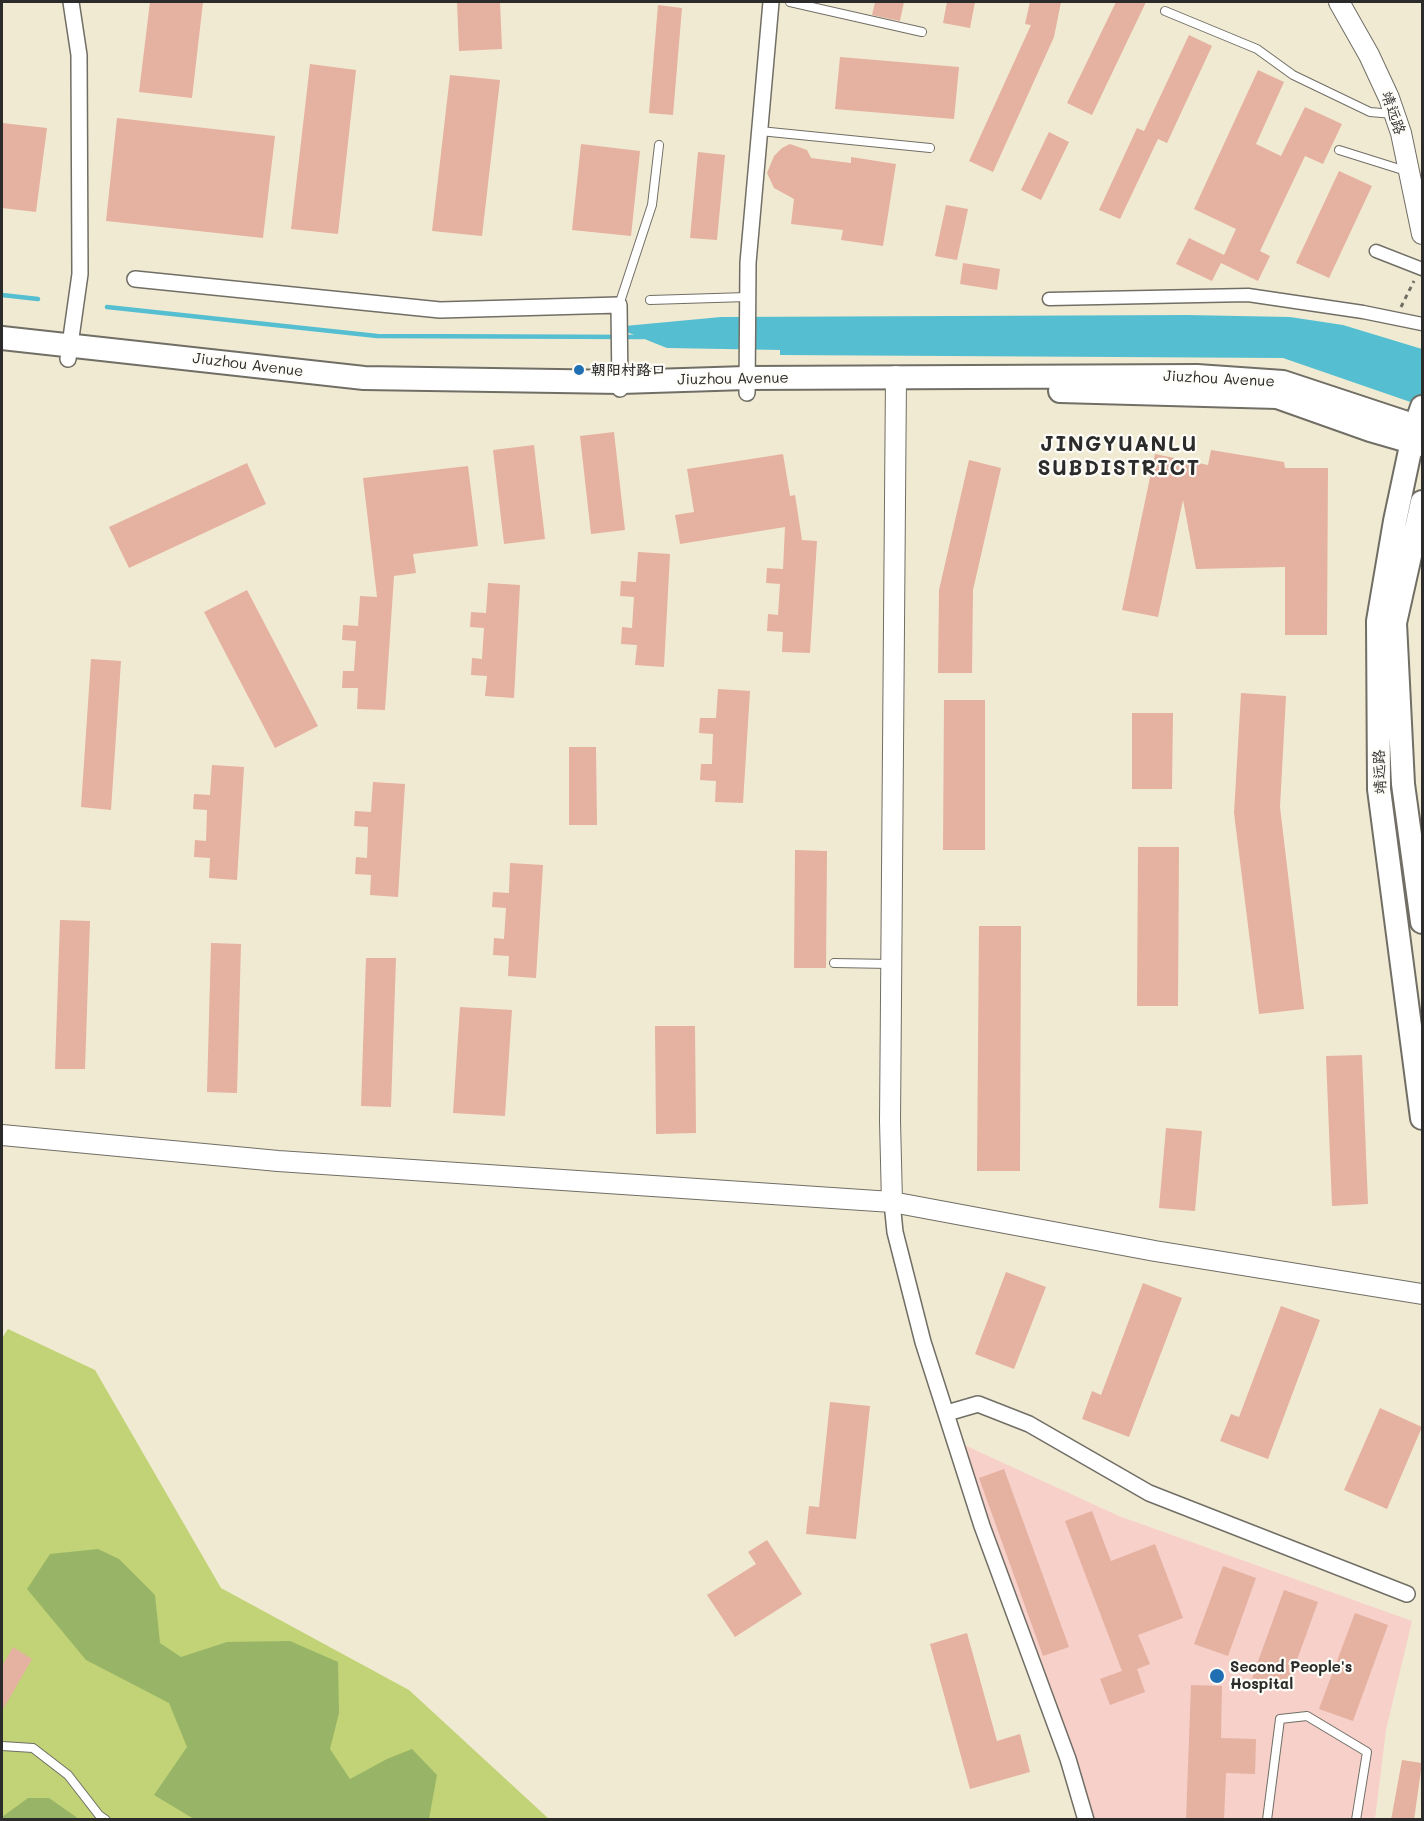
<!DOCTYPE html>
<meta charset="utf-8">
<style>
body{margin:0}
#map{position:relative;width:1424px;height:1821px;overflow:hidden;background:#f1ead2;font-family:Mali,sans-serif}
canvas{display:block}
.frame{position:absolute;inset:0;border:3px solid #2b2b2b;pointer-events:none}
</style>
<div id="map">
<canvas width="1424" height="1821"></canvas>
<div class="frame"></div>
</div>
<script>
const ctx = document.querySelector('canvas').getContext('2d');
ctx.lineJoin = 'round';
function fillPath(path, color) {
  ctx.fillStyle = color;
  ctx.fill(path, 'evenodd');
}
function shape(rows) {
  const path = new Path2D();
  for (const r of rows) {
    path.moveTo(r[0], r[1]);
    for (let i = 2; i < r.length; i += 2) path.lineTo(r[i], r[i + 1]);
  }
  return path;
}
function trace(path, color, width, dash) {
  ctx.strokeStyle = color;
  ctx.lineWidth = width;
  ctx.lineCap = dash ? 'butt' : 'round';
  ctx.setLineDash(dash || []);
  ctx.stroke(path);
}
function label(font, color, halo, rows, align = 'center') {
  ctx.font = font + ' Mali,"LXGW WenKai TC",sans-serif';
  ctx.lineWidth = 4.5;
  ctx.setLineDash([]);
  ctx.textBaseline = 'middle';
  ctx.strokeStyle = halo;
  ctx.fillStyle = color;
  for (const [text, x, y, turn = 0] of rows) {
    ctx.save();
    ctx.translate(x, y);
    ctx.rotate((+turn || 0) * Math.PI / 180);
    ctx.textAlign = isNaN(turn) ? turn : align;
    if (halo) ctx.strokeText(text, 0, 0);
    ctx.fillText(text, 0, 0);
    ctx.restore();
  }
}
fillPath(shape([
 [962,1444,1119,1516,1412,1621,1386,1730,1375,1819,1079,1819]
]), '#f7d0ca');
fillPath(shape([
 [8,1329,95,1370,221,1588,409,1690,549,1819,2,1819,2,1338]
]), '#c1d376');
fillPath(shape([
 [98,1549,119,1559,155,1595,160,1643,181,1657,227,1642,290,1641,338,1662,339,1713,330,1749,350,1779,387,1759,412,1749,437,1775,429,1819,194,1819,154,1795,187,1747,169,1703,86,1660,27,1589,50,1554],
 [28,1798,49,1798,79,1819,2,1819,2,1817]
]), '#98b567');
fillPath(shape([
 [1187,315,1290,317,1343,325,1422,349,1422,406,1283,358,780,355,780,350,667,348,614,327,721,317]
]), '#55bfd1');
trace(shape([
 [2,295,38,299],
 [107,307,377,336,643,337]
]), '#55bfd1', 4.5);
fillPath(shape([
 [150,2,203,2,192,98,139,92],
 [457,2,500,2,502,49,459,51],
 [875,2,904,2,900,21,872,15],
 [947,2,975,2,970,28,943,23],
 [1030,2,1061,2,1054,37,993,172,969,161,1031,25,1025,24],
 [1116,2,1146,2,1092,115,1067,103],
 [658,5,682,8,673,115,649,113],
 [1189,35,1212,46,1167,143,1158,139,1120,219,1099,210,1137,128,1144,131],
 [840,57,959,67,954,119,835,109],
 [310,64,356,70,338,234,291,229],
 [1258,70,1284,82,1256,144,1281,156,1305,107,1342,124,1323,164,1305,156,1260,251,1270,256,1258,281,1221,263,1212,281,1176,264,1189,238,1224,255,1236,229,1194,209],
 [450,75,500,80,482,236,432,231],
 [117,118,275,136,263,238,106,221],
 [2,123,47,128,36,212,2,208],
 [1049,132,1069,142,1041,200,1021,190],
 [581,144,640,151,631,236,572,230],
 [790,144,807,150,811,158,851,163,851,157,896,164,883,246,841,240,843,230,791,224,794,199,774,188,767,173,774,156,782,148],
 [698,152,725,155,717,240,690,238],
 [1339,171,1372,186,1329,278,1296,263],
 [946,205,968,209,957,260,935,256],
 [963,263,1000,269,997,290,960,284],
 [614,432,625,530,591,534,580,436],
 [534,445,545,539,504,544,493,450],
 [1211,450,1284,462,1285,468,1328,468,1327,635,1285,635,1285,567,1196,569,1183,500,1158,617,1122,610,1155,454,1208,465],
 [783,454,790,496,795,495,802,540,817,541,810,653,782,652,783,632,767,631,768,614,778,615,780,584,766,583,767,568,783,569,785,527,680,544,675,515,694,512,687,469],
 [969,460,1001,468,973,590,972,673,938,673,939,590],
 [247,463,266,504,129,568,109,527],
 [468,466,478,546,413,554,416,573,394,576,385,710,357,709,358,688,342,688,343,671,354,671,356,641,342,640,343,625,358,626,360,596,377,597,363,478],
 [638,552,670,554,664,667,635,665,637,645,621,644,622,627,632,628,634,597,620,596,621,581,636,582],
 [488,583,520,585,514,698,485,696,487,676,471,675,472,658,482,659,484,628,470,627,471,612,486,613],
 [247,590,318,726,275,748,204,612],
 [91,659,121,661,111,810,81,807],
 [718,689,750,691,743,803,715,802,716,781,700,780,701,764,712,764,713,734,699,733,700,718,716,718],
 [1241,693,1286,696,1280,807,1304,1009,1259,1014,1234,813],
 [944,700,985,700,985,850,943,850],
 [1132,713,1173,713,1172,789,1132,789],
 [569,747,596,747,597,825,569,825],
 [212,765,244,767,237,880,209,878,210,858,194,857,195,840,206,841,207,810,193,809,194,794,210,795],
 [373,782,405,784,398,897,370,895,371,875,355,874,356,857,367,858,368,827,354,826,355,811,371,812],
 [1138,847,1179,847,1178,1006,1137,1006],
 [795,850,827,851,826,968,794,968],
 [510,863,543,865,536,978,508,976,509,956,493,955,494,938,504,939,506,908,492,907,493,892,509,893],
 [60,920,90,921,85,1069,55,1069],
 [979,926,1021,926,1020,1171,977,1171],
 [211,943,241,944,237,1093,207,1092],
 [366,958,396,958,391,1107,361,1106],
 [460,1007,512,1010,505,1116,453,1113],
 [655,1026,695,1026,696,1133,656,1134],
 [1362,1055,1368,1204,1332,1206,1326,1056],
 [1166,1128,1202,1131,1195,1211,1159,1208],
 [1006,1272,1046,1287,1014,1369,975,1354],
 [1143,1283,1182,1298,1129,1437,1082,1419,1092,1391,1101,1395],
 [1281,1306,1320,1320,1268,1459,1220,1441,1231,1414,1239,1417],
 [830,1402,870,1406,856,1539,806,1534,809,1506,819,1507],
 [1380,1408,1422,1427,1387,1509,1344,1490],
 [1004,1469,1069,1647,1043,1656,979,1478],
 [1092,1511,1111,1561,1155,1544,1183,1618,1138,1635,1150,1664,1137,1669,1145,1692,1110,1705,1100,1679,1122,1671,1065,1521],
 [767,1540,802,1594,735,1637,707,1595,756,1564,748,1552],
 [1223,1566,1256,1578,1228,1656,1194,1644],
 [1284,1590,1318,1602,1286,1690,1252,1678],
 [1355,1613,1388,1625,1353,1721,1319,1709],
 [967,1633,997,1741,1020,1734,1030,1772,970,1789,930,1644],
 [13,1647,32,1659,2,1711,2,1666],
 [1191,1685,1222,1686,1221,1738,1256,1739,1255,1774,1226,1773,1224,1820,1186,1820],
 [1402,1760,1422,1763,1414,1820,1391,1820]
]), '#e5b1a0');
const service = shape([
 [790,2,922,32],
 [1165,11,1257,49,1293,75,1370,112,1393,114],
 [760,131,930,148],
 [1339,150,1406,171],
 [650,300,747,297],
 [619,305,652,205,659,145],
 [834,963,891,964],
 [2,1746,33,1748,68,1775,99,1815,106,1820],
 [1267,1820,1280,1719,1307,1716,1367,1752,1356,1820]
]);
const pedestrian = shape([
 [1376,251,1422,269],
 [1049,299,1248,295,1363,312,1422,324]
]);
const minor = shape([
 [135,279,440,310,619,305,620,389],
 [68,359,80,274,79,55,71,2],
 [747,393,748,263,771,2],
 [892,1202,895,1232,923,1342,982,1526,1068,1759,1086,1820],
 [947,1413,978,1404,1029,1424,1149,1493,1407,1594]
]);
const tertiary = shape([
 [1339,2,1369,55,1389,98,1401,133,1422,234],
 [2,1135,278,1161,892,1202,1155,1251,1422,1294],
 [892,1202,890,1121,896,376]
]);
const secondary = shape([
 [2,338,364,378,621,382,746,378,1197,376,1283,382,1422,428],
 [1060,391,1277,397,1370,430,1422,445],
 [1422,407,1415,427,1395,521,1378,621,1379,789,1422,1118],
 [1422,502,1395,623,1403,784,1422,922]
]);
trace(service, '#706e65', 10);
trace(pedestrian, '#706e65', 15);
trace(minor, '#706e65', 18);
trace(tertiary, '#706e65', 22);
trace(secondary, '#706e65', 26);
trace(shape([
 [1401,307,1414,281]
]), '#706e65', 3, [4.5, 4.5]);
trace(service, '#fff', 8);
trace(pedestrian, '#fff', 12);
trace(minor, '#fff', 15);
trace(tertiary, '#fff', 20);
trace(secondary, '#fff', 22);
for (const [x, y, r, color] of [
 [579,370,6,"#1f6fb2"],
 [1217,1676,8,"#1f6fb2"]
]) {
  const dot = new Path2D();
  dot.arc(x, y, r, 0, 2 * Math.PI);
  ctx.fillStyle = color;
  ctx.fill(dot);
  trace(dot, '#fdfcf7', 2);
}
label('15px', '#2b2b2b', '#fdfcf7', [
 ["靖远路",1393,113,71],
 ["Jiuzhou Avenue",248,365,7],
 ["Jiuzhou Avenue",733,379,-1],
 ["Jiuzhou Avenue",1219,379,3],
 ["靖远路",1380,772,-92]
]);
label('bold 15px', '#2b2b2b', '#fdfcf7', [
 ["朝阳村路口",591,370],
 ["Second People's",1230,1667],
 ["Hospital",1230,1684]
], 'left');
ctx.letterSpacing = '1.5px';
label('bold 21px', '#2b2b2b', '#fdfcf7', [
 ["JINGYUANLU",1119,445],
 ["SUBDISTRICT",1119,469]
]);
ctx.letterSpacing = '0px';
</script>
